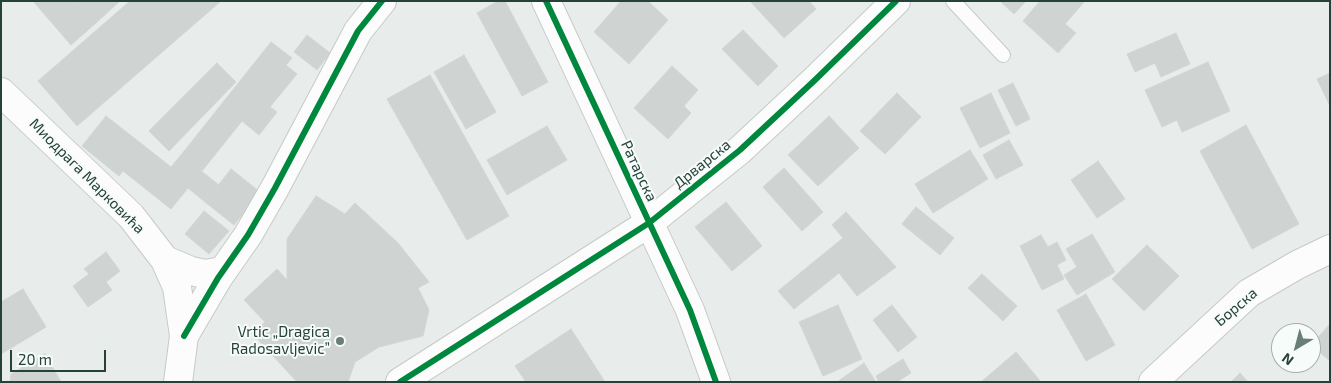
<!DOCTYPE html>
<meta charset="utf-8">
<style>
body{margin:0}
#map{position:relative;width:1331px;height:383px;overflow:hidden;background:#e8edeb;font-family:"Exo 2",sans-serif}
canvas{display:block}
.frame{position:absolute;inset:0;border:2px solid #24423a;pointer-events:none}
.north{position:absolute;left:1271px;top:323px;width:50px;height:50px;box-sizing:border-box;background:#f7fbf9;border:1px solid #a3b1ad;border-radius:50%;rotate:217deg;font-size:14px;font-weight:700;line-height:20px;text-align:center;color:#24423a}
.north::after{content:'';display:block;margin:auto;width:18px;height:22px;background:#697e78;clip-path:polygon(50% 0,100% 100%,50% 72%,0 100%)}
.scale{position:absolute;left:10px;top:350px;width:96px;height:22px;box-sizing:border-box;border:2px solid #24423a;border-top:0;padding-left:6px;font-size:15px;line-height:18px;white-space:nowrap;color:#24423a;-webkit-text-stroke:4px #f7fbf9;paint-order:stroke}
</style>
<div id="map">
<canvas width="1331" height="383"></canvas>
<div class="frame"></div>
<div class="north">N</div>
<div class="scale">20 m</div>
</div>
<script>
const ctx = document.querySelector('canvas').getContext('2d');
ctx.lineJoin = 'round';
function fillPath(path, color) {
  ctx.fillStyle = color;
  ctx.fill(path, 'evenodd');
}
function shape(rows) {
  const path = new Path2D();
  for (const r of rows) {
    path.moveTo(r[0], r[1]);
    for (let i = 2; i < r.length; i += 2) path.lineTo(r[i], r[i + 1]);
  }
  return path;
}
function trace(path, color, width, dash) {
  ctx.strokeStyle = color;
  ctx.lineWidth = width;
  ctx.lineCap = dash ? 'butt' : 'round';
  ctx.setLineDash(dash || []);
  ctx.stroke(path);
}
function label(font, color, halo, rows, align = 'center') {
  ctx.font = font + ' "Exo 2",sans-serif';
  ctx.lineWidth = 4;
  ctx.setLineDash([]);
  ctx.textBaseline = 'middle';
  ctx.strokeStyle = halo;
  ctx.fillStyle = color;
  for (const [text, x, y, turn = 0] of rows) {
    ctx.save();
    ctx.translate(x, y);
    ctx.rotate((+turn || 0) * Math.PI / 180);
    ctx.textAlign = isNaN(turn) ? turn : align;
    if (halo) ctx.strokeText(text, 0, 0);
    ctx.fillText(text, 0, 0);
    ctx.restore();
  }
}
const building = shape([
 [33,1,76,1,96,23,71,45,33,1],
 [76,1,120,1,96,23,76,1],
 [130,1,221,1,77,126,38,81,130,1],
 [498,1,505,1,548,82,522,96,477,13,498,1],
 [621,1,648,1,668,20,629,64,594,32,621,1],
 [750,1,809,1,816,9,784,38,750,1],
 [1000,1,1026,1,1014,14,1000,1],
 [1040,1,1085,1,1065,24,1076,33,1058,53,1023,21,1040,1],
 [743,30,778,66,758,86,722,49,743,30],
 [1176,33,1190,64,1161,77,1155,63,1135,72,1127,54,1176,33],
 [307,35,330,53,317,70,294,52,307,35],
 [271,42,292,58,286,65,297,74,270,107,277,112,259,135,242,121,202,171,181,155,271,42],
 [464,55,496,112,466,129,434,72,464,55],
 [1208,62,1230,111,1182,132,1177,120,1162,127,1145,90,1208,62],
 [217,63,236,82,169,151,149,131,217,63],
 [672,66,698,90,684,106,691,113,668,139,634,108,672,66],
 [1330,73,1330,106,1317,79,1330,73],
 [430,75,509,216,467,240,387,99,430,75],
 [1013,83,1030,119,1016,126,998,90,1013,83],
 [897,93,921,117,885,154,860,131,897,93],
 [991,93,1010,133,980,148,960,108,991,93],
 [106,116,143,145,119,176,82,146,106,116],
 [829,116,859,148,818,186,788,155,829,116],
 [1246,125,1299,224,1252,249,1200,151,1246,125],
 [547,126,567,160,507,195,487,160,547,126],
 [1009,140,1023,165,996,179,983,155,1009,140],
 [143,145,171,167,181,155,219,185,205,202,188,188,171,209,123,171,143,145],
 [970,150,988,179,933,213,915,184,970,150],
 [1098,161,1125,199,1097,218,1071,180,1098,161],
 [784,168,823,212,802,231,763,187,784,168],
 [231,169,260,192,234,225,205,202,231,169],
 [316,196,345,214,355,203,398,243,429,282,418,288,429,310,423,336,379,347,355,362,348,382,297,382,252,333,265,322,244,300,277,269,287,280,287,239,316,196],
 [726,202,762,246,732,271,695,227,726,202],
 [916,207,954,238,940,255,902,224,916,207],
 [204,211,229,231,209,254,185,234,204,211],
 [846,212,896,267,857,296,839,273,794,309,778,291,843,238,832,225,846,212],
 [1092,234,1115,272,1077,295,1064,275,1077,267,1066,249,1092,234],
 [1041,235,1048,247,1057,242,1066,260,1057,265,1064,279,1042,290,1020,246,1041,235],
 [1147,245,1179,276,1144,311,1112,279,1147,245],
 [106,252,120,271,106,282,112,290,88,307,73,286,89,274,84,269,106,252],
 [982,274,1017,306,1003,321,968,288,982,274],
 [23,289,46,327,1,354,1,302,23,289],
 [1086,294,1115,345,1086,361,1057,310,1086,294],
 [838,305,862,359,823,376,799,322,838,305],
 [892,305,917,337,898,352,873,320,892,305],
 [1330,324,1330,361,1311,345,1330,324],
 [571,329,605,382,526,382,515,366,571,329],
 [1016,352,1041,382,981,382,1016,352],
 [45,354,61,382,10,382,11,374,45,354],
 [903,359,911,373,897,382,879,382,876,376,903,359],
 [864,363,876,382,837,382,864,363],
 [1240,373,1248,382,1231,382,1240,373]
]);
fillPath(building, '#cfd4d2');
trace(building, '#d1d6d4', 1);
const service = shape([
 [953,1,1003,55]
]);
const minor = shape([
 [1,92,131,216,165,260,177,287,184,336,178,382],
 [165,260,191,271,205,274,222,271],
 [184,336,218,278,248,235,275,188,358,31,382,1],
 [400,382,649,223,740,150,815,80,896,1],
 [1153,382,1249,293,1297,265,1330,249]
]);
const tertiary = shape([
 [546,1,690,310,716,382]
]);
trace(service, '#c5cac8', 16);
trace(minor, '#c5cac8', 30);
trace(tertiary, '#c5cac8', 30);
trace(service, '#fcfcfc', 14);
trace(minor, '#fcfcfc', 28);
trace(tertiary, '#fcfcfc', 28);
trace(shape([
 [546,1,690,310,716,382],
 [184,336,218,278,248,235,275,188,358,31,382,1],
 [400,382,649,223,740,150,815,80,896,1]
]), '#00873e', 6);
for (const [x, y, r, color] of [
 [340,341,5,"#697e78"]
]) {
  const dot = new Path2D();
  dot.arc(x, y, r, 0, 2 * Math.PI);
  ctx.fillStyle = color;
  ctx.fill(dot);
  trace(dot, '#f7fbf9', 2);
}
label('15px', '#24423a', '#f7fbf9', [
 ["Дрварска",702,164,-39],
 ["Ратарска",639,171,65],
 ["Миодрага Марковића",87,176,45],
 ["Борска",1236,307,-40]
]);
label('15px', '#24423a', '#f7fbf9', [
 ["Vrtic „Dragica",330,332],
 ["Radosavljevic”",330,349]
], 'right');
</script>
